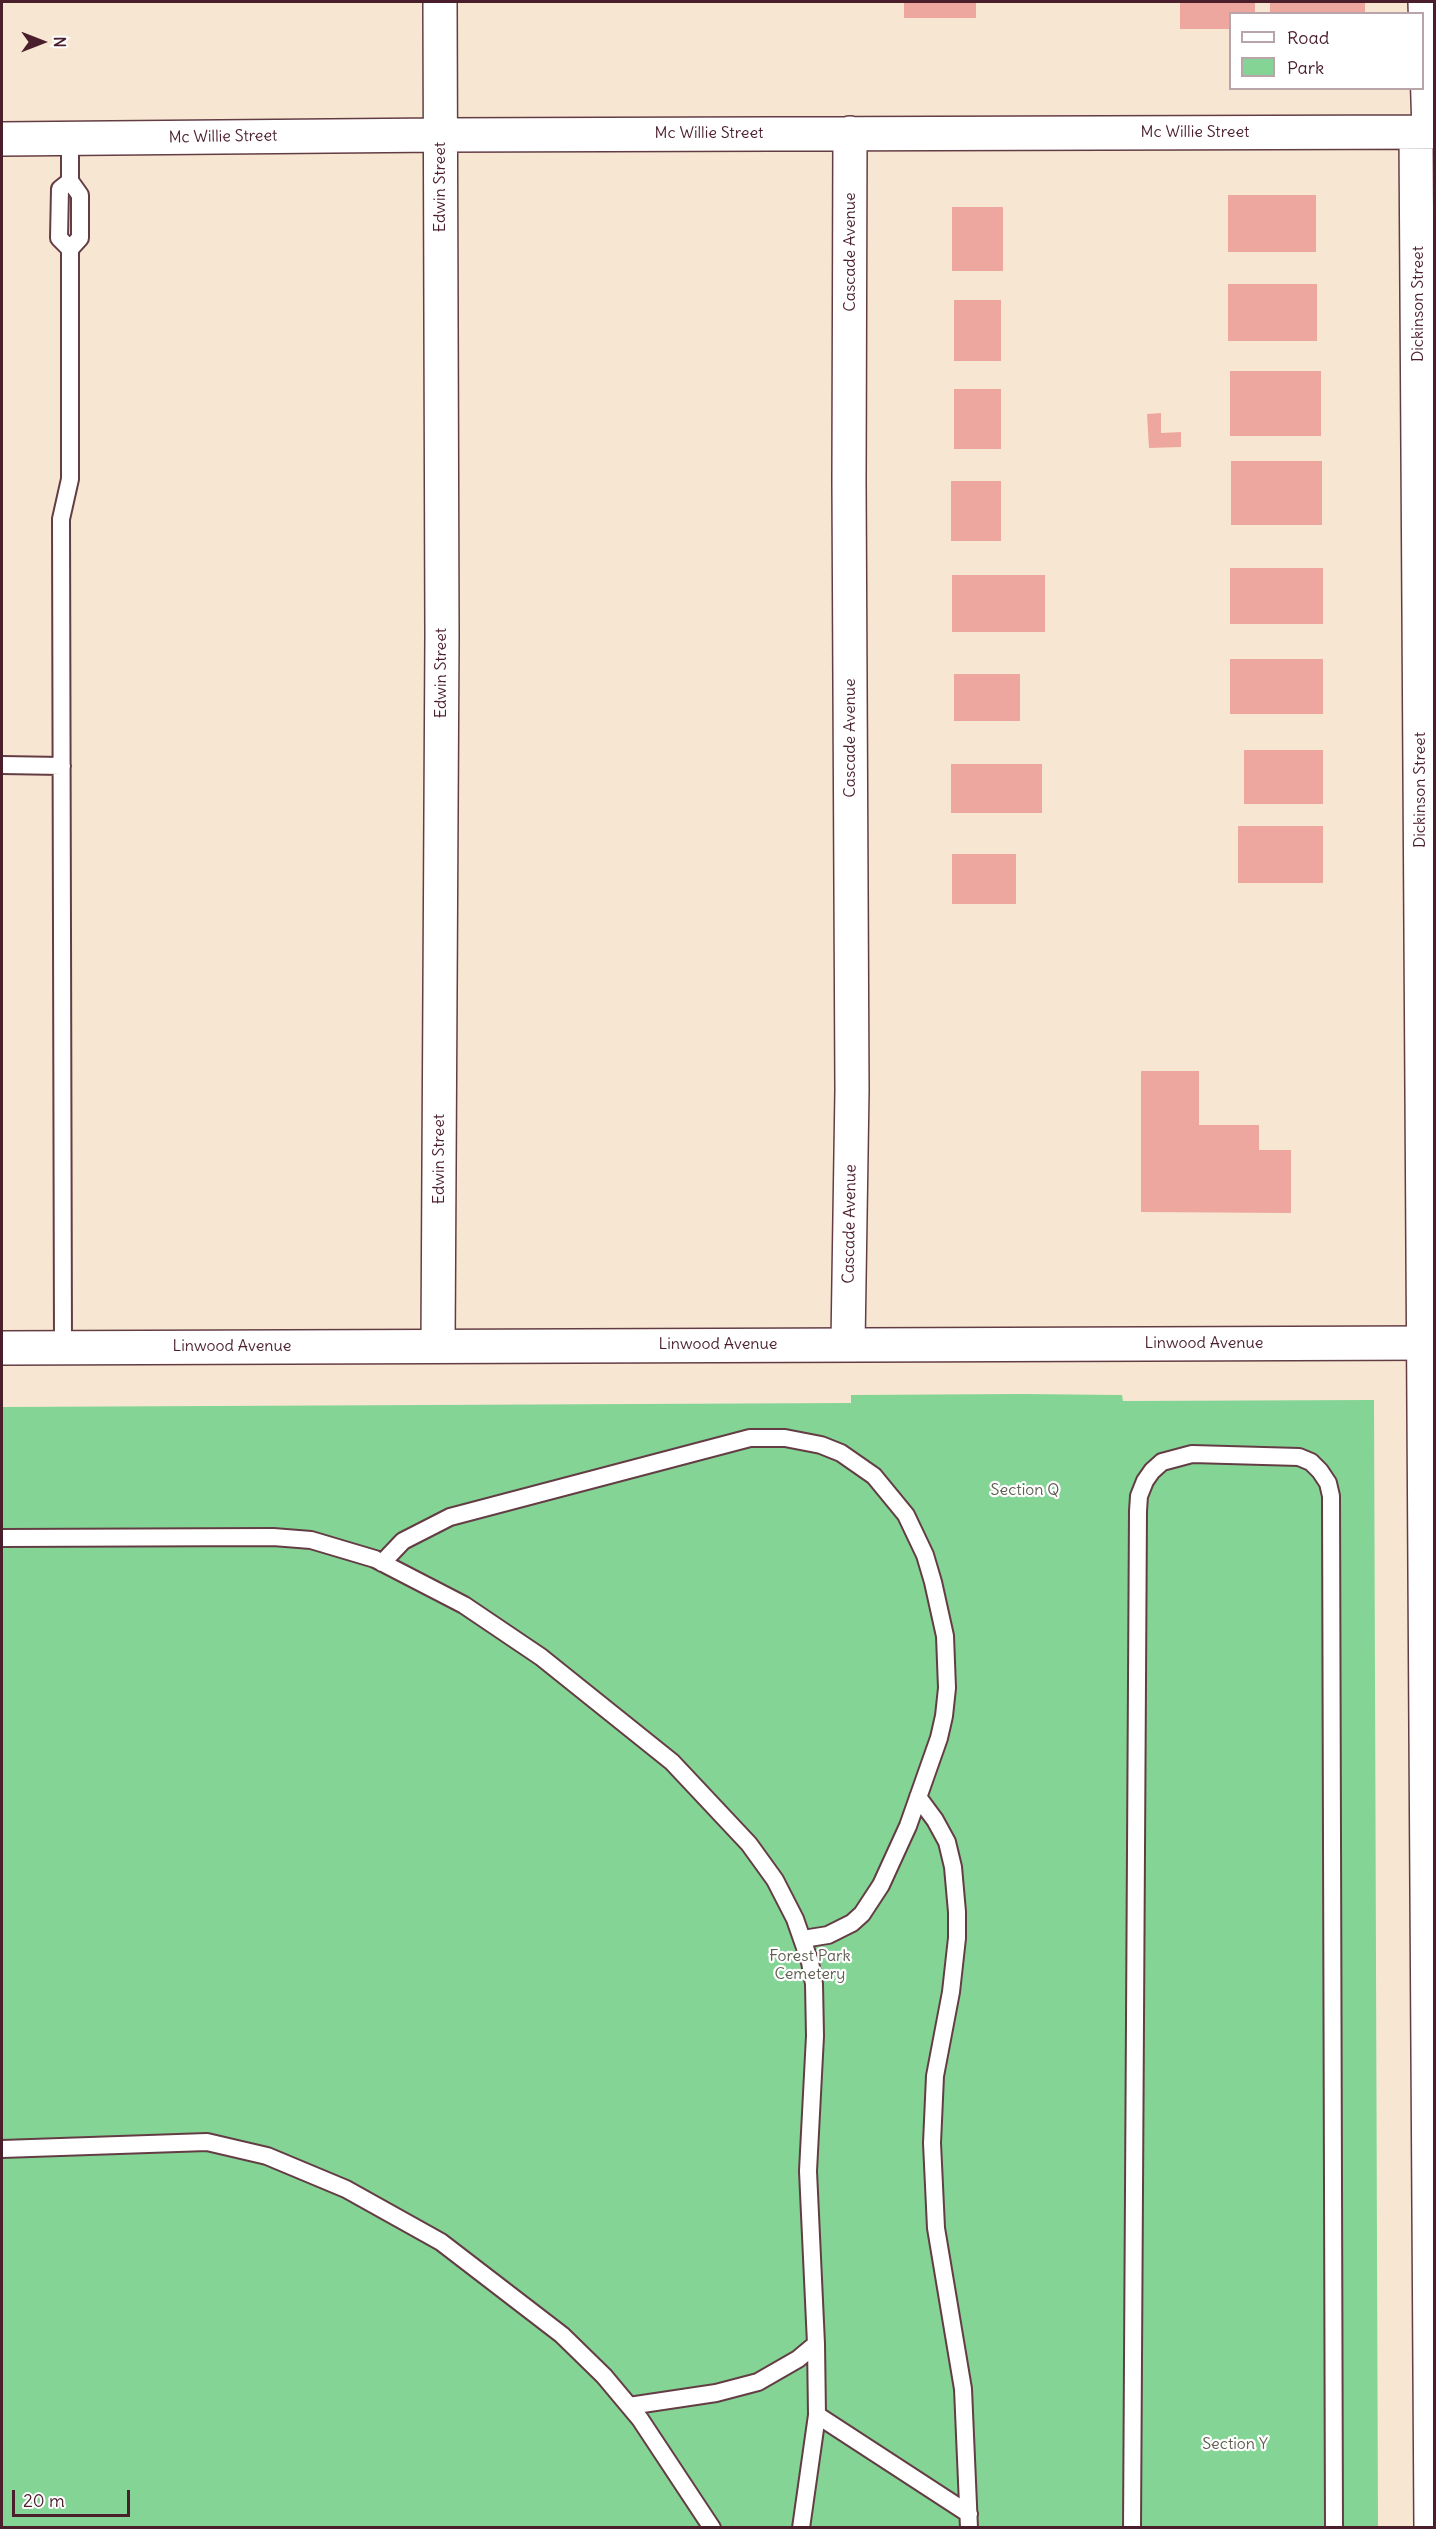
<!DOCTYPE html>
<style>
body{margin:0}
#map{position:relative;width:1436px;height:2529px;overflow:hidden;background:#f7e7d2;font-family:Delius,sans-serif}
canvas{display:block}
.frame{position:absolute;inset:0;border:3px solid #4a1f2b;pointer-events:none}
.legend{position:absolute;left:1229px;top:12px;width:195px;height:78px;box-sizing:border-box;background:#fff;border:2px solid #b7a5aa;margin:0;padding:8px 10px;list-style:none;font-size:18px;color:#4a1f2b}
.legend li{display:flex;align-items:center;gap:12px;height:30px}
.legend b{width:30px;border:2px solid #b7a5aa}
.north{position:absolute;left:12px;top:12px;width:60px;height:60px;-webkit-text-stroke:4px #fff;paint-order:stroke;rotate:90deg;font-size:16px;font-weight:700;line-height:24px;text-align:center;color:#4a1f2b}
.north::after{content:'';display:block;margin:auto;width:21px;height:27px;background:#4a1f2b;clip-path:polygon(50% 0,100% 100%,50% 72%,0 100%)}
.scale{position:absolute;left:12px;top:2490px;width:118px;height:27px;box-sizing:border-box;border:3px solid #4a1f2b;border-top:0;padding-left:8px;font-size:18px;line-height:21px;white-space:nowrap;color:#4a1f2b;-webkit-text-stroke:4px #fff;paint-order:stroke}
</style>
<div id="map">
<canvas width="1436" height="2529"></canvas>
<div class="frame"></div>
<ul class="legend">
<li><b style="height:8px;background:#fff"></b>Road</li>
<li><b style="height:16px;background:#83d495"></b>Park</li>
</ul>
<div class="north">N</div>
<div class="scale">20 m</div>
</div>
<script>
const ctx = document.querySelector('canvas').getContext('2d');
ctx.lineJoin = 'round';
function fillPath(path, color) {
  ctx.fillStyle = color;
  ctx.fill(path, 'evenodd');
}
function shape(rows) {
  const path = new Path2D();
  for (const r of rows) {
    path.moveTo(r[0], r[1]);
    for (let i = 2; i < r.length; i += 2) path.lineTo(r[i], r[i + 1]);
  }
  return path;
}
function trace(path, color, width, dash) {
  ctx.strokeStyle = color;
  ctx.lineWidth = width;
  ctx.lineCap = dash ? 'butt' : 'round';
  ctx.setLineDash(dash || []);
  ctx.stroke(path);
}
function label(font, color, halo, rows, align = 'center') {
  ctx.font = font + ' Delius,sans-serif';
  ctx.lineWidth = 4.5;
  ctx.setLineDash([]);
  ctx.textBaseline = 'middle';
  ctx.strokeStyle = halo;
  ctx.fillStyle = color;
  for (const [text, x, y, turn = 0] of rows) {
    ctx.save();
    ctx.translate(x, y);
    ctx.rotate((+turn || 0) * Math.PI / 180);
    ctx.textAlign = isNaN(turn) ? turn : align;
    if (halo) ctx.strokeText(text, 0, 0);
    ctx.fillText(text, 0, 0);
    ctx.restore();
  }
}
fillPath(shape([
 [1022,1394,1122,1395,1123,1401,1374,1400,1378,2527,2,2527,2,1407,851,1403,851,1395]
]), '#83d495');
fillPath(shape([
 [904,2,976,2,976,18,904,18],
 [1180,2,1255,2,1255,14,1230,14,1230,29,1180,29],
 [1270,2,1365,2,1365,14,1270,14],
 [1228,195,1316,195,1316,252,1228,252],
 [952,207,1003,207,1003,271,952,271],
 [1228,284,1317,284,1317,341,1228,341],
 [954,300,1001,300,1001,361,954,361],
 [1230,371,1321,371,1321,436,1230,436],
 [954,389,1001,389,1001,449,954,449],
 [1161,413,1161,433,1181,432,1181,447,1149,448,1147,414],
 [1231,461,1322,461,1322,525,1231,525],
 [951,481,1001,481,1001,541,951,541],
 [1230,568,1323,568,1323,624,1230,624],
 [952,575,1045,575,1045,632,952,632],
 [1230,659,1323,659,1323,714,1230,714],
 [954,674,1020,674,1020,721,954,721],
 [1244,750,1323,750,1323,804,1244,804],
 [951,764,1042,764,1042,813,951,813],
 [1238,826,1323,826,1323,883,1238,883],
 [952,854,1016,854,1016,904,952,904],
 [1141,1071,1199,1071,1199,1125,1259,1125,1259,1150,1291,1150,1291,1213,1141,1212]
]), '#eda79f');
const lane = shape([
 [70,139,70,181,80,195,80,238,70,249,59,238,60,189,70,181],
 [2,765,62,766],
 [63,1347,61,519,70,479,70,249],
 [2,1538,273,1537,311,1540,375,1559,464,1605,541,1657,672,1762,749,1844,775,1880,795,1919,810,1962,814,1984,815,2036,808,2171,816,2344,817,2415,801,2528],
 [382,1563,403,1541,450,1517,750,1438,785,1438,821,1445,841,1453,874,1476,906,1515,925,1555,933,1582,945,1636,947,1688,944,1716,939,1738,908,1826,881,1885,862,1914,852,1923,828,1935,803,1939],
 [918,1797,935,1820,947,1842,953,1867,957,1912,957,1938,951,1992,935,2076,932,2143,936,2228,963,2389,969,2528],
 [2,2149,207,2142,267,2156,346,2189,441,2242,562,2335,604,2376,640,2419,712,2528],
 [629,2406,716,2393,758,2382,798,2359,816,2344],
 [817,2415,969,2514],
 [1132,2528,1138,1511,1139,1496,1145,1481,1152,1471,1162,1462,1192,1454,1299,1457,1311,1462,1320,1471,1328,1483,1331,1496,1334,2528]
]);
const street = shape([
 [1425,2,1429,132],
 [1416,132,1431,2528],
 [2,139,440,135,1434,132],
 [848,1343,852,1090,849,481,850,133],
 [438,1344,442,635,440,2]
]);
const secondary = shape([
 [2,1348,1434,1343]
]);
trace(lane, '#643d44', 20);
trace(street, '#643d44', 36);
trace(secondary, '#643d44', 36);
trace(lane, '#fff', 16);
trace(street, '#fff', 33);
trace(secondary, '#fff', 33);
label('16px', '#4a1f2b', '#fff', [
 ["Mc Willie Street",1195,132],
 ["Mc Willie Street",709,133],
 ["Mc Willie Street",223,137,-1],
 ["Edwin Street",440,187,-90],
 ["Cascade Avenue",850,252,-90],
 ["Dickinson Street",1418,304,-90],
 ["Edwin Street",441,673,-90],
 ["Cascade Avenue",850,738,-90],
 ["Dickinson Street",1420,790,-90],
 ["Edwin Street",439,1159,-90],
 ["Cascade Avenue",850,1224,-89],
 ["Linwood Avenue",1204,1343],
 ["Linwood Avenue",718,1344],
 ["Linwood Avenue",232,1346]
]);
label('16px', '#5e5e50', '#fff', [
 ["Section Q",1025,1490],
 ["Forest Park",810,1956],
 ["Cemetery",810,1974],
 ["Section Y",1235,2444]
]);
</script>
